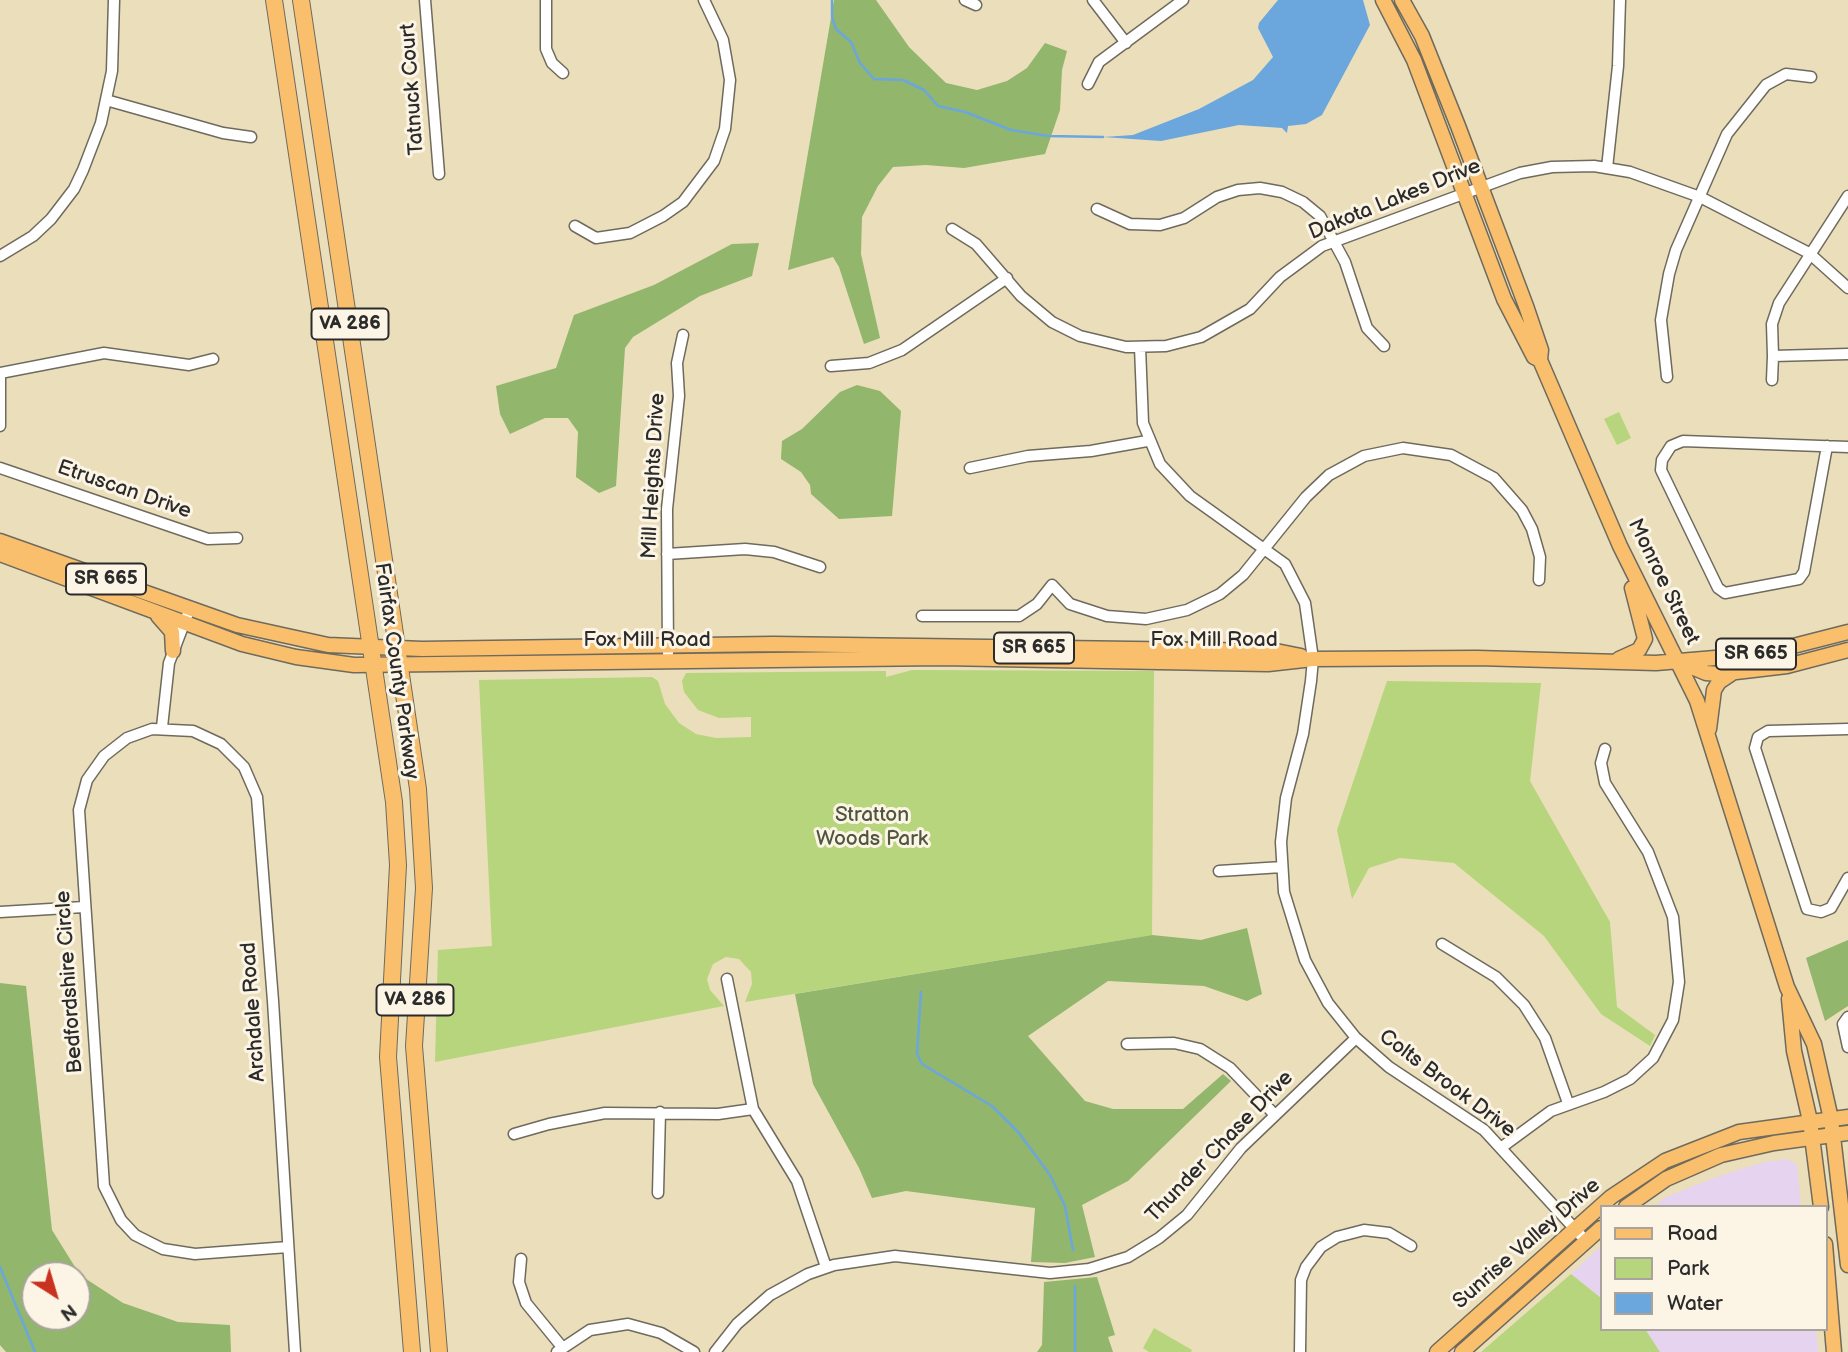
<!DOCTYPE html>
<style>
body{margin:0}
#map{position:relative;width:1848px;height:1352px;overflow:hidden;background:#ebdebb;font-family:"Balsamiq Sans",sans-serif}
canvas{display:block}
.legend{position:absolute;left:1600px;top:1205px;width:228px;height:126px;box-sizing:border-box;background:#fcf5e5;border:2px solid #a8a49b;margin:0;padding:9px 12px;list-style:none;font-size:21px;color:#2b2b2b}
.legend li{display:flex;align-items:center;gap:14px;height:35px}
.legend b{width:35px;border:2px solid #a8a49b}
.north{position:absolute;left:21px;top:1261px;width:70px;height:70px;box-sizing:border-box;background:#fcf5e5;border:2px solid #a8a49b;border-radius:50%;rotate:143deg;font-size:19px;font-weight:700;line-height:28px;text-align:center;color:#2b2b2b}
.north::after{content:'';display:block;margin:auto;width:24px;height:32px;background:#c8321e;clip-path:polygon(50% 0,100% 100%,50% 72%,0 100%)}
</style>
<div id="map">
<canvas width="1848" height="1352"></canvas>
<ul class="legend">
<li><b style="height:9px;background:#f9bf6d"></b>Road</li>
<li><b style="height:19px;background:#b7d57c"></b>Park</li>
<li><b style="height:19px;background:#6ba7dc"></b>Water</li>
</ul>
<div class="north">N</div>
</div>
<script>
const ctx = document.querySelector('canvas').getContext('2d');
ctx.lineJoin = 'round';
function fillPath(path, color) {
  ctx.fillStyle = color;
  ctx.fill(path, 'evenodd');
}
function shape(rows) {
  const path = new Path2D();
  for (const r of rows) {
    path.moveTo(r[0], r[1]);
    for (let i = 2; i < r.length; i += 2) path.lineTo(r[i], r[i + 1]);
  }
  return path;
}
function trace(path, color, width, dash) {
  ctx.strokeStyle = color;
  ctx.lineWidth = width;
  ctx.lineCap = dash ? 'butt' : 'round';
  ctx.setLineDash(dash || []);
  ctx.stroke(path);
}
function label(font, color, halo, rows, align = 'center') {
  ctx.font = font + ' "Balsamiq Sans",sans-serif';
  ctx.lineWidth = 6;
  ctx.setLineDash([]);
  ctx.textBaseline = 'middle';
  ctx.strokeStyle = halo;
  ctx.fillStyle = color;
  for (const [text, x, y, turn = 0] of rows) {
    ctx.save();
    ctx.translate(x, y);
    ctx.rotate((+turn || 0) * Math.PI / 180);
    ctx.textAlign = isNaN(turn) ? turn : align;
    if (halo) ctx.strokeText(text, 0, 0);
    ctx.fillText(text, 0, 0);
    ctx.restore();
  }
}
fillPath(shape([
 [1787,1159,1797,1165,1801,1207,1653,1207,1666,1197,1719,1176,1764,1162],
 [1601,1246,1601,1298,1571,1274],
 [1645,1329,1816,1329,1818,1352,1660,1352]
]), '#e5d3f0');
fillPath(shape([
 [1619,412,1631,438,1617,445,1604,419],
 [912,670,1154,671,1152,935,745,1002,752,984,751,972,739,959,726,957,713,964,707,979,710,990,724,1006,435,1062,438,950,492,946,479,680,652,677,658,681,665,704,679,723,696,734,716,738,751,737,751,717,719,718,698,710,684,692,682,681,686,673,886,671,886,677],
 [1387,681,1541,683,1530,781,1610,922,1617,1007,1655,1035,1650,1046,1601,1014,1544,936,1454,863,1400,858,1369,868,1352,899,1337,830],
 [1571,1274,1601,1298,1601,1329,1645,1329,1660,1352,1481,1352],
 [1154,1328,1192,1350,1191,1352,1149,1352,1143,1348]
]), '#b7d57c');
fillPath(shape([
 [834,0,876,0,909,47,946,83,977,90,1007,81,1027,68,1045,43,1067,51,1062,70,1060,110,1045,154,964,168,926,165,893,167,878,186,862,217,861,254,880,338,864,344,839,267,833,257,788,270],
 [759,243,752,276,700,296,633,337,625,348,616,486,599,493,576,477,578,432,568,418,545,418,510,434,500,414,496,386,556,368,574,315,654,285,732,244],
 [857,385,880,391,901,411,892,516,839,519,811,494,810,485,801,472,781,459,782,441,802,429,840,392],
 [1247,928,1262,994,1247,1001,1204,986,1108,981,1028,1036,1085,1101,1113,1109,1183,1109,1223,1074,1231,1081,1128,1181,1082,1205,1095,1257,1065,1263,1031,1262,1035,1208,906,1191,872,1198,859,1168,813,1084,795,994,1152,935,1201,940],
 [1848,940,1848,1006,1825,1021,1806,958],
 [0,983,26,986,52,1230,80,1275,123,1303,178,1322,230,1325,231,1352,6,1352,0,1345],
 [35,1275,77,1275,77,1317,35,1317],
 [1097,1277,1115,1335,1108,1337,1113,1352,1037,1352,1042,1345,1044,1282]
]), '#91b66c');
fillPath(shape([
 [1278,0,1363,0,1370,25,1322,115,1306,124,1288,126,1287,133,1282,128,1239,125,1161,141,1103,137,1133,135,1199,109,1253,80,1273,57,1258,28,1259,23]
]), '#6ba7dc');
trace(shape([
 [832,0,832,17,836,29,851,42,860,63,874,79,903,80,924,90,938,106,965,112,1011,130,1048,136,1103,137],
 [921,992,917,1054,922,1064,992,1106,1019,1133,1050,1175,1065,1206,1073,1250],
 [0,1267,35,1352],
 [1075,1352,1075,1286]
]), '#6ba7dc', 2.5);
const minor = shape([
 [425,0,439,174],
 [546,0,546,49,552,63,563,73],
 [965,0,976,5],
 [1093,0,1126,43],
 [1088,84,1099,62,1183,0],
 [106,100,223,133,251,137],
 [1607,168,1618,66,1620,0],
 [1848,196,1779,303,1772,324,1773,356,1848,354],
 [1097,209,1130,224,1160,225,1184,218,1217,197,1238,190,1260,188,1282,192,1303,202,1320,216,1345,262,1367,328,1384,346],
 [575,226,596,238,630,233,663,216,683,202,714,161,725,129,730,80,723,40,704,0],
 [952,229,976,244,1021,296,1052,322,1080,336,1126,347,1166,346,1201,337,1250,309,1280,277,1322,246,1520,173,1552,167,1594,166,1630,172,1700,197,1809,253,1848,288],
 [0,256,33,236,51,219,74,189,83,170,101,123,112,71,114,0],
 [1140,347,1143,423,1160,464,1190,496,1285,564,1305,603,1313,659,1311,681,1303,734,1286,798,1281,842,1284,892,1305,960,1328,1003,1356,1038,1389,1067,1484,1130,1586,1241],
 [831,366,869,363,902,350,1007,278],
 [0,373,104,353,189,365,213,359],
 [0,374,0,426],
 [1667,377,1661,320,1669,274,1676,250,1727,134,1766,85,1786,74,1811,77],
 [1772,380,1773,356],
 [1827,446,1804,572,1799,579,1725,593,1718,588,1661,470,1662,460,1671,446,1683,441,1848,447],
 [0,468,208,539,237,538],
 [970,468,1028,456,1091,451,1147,441],
 [667,554,745,549,774,552,820,567],
 [922,616,1019,616,1037,604,1052,585,1070,604,1107,616,1146,619,1187,610,1220,594,1243,575,1306,497,1329,475,1364,456,1403,448,1451,455,1494,478,1522,510,1532,529,1540,557,1539,580],
 [668,653,667,509,679,396,677,363,683,335],
 [162,727,169,663,190,608],
 [1848,729,1768,731,1758,737,1755,748,1807,909,1821,912,1831,908,1848,878],
 [1219,871,1282,867],
 [0,912,84,907],
 [1442,944,1496,977,1524,1005,1545,1038,1568,1103],
 [727,979,753,1109,797,1181,826,1267],
 [1848,1017,1843,1024,1848,1047],
 [1127,1044,1174,1043,1200,1049,1230,1068,1275,1115],
 [514,1134,549,1124,605,1113,718,1114,753,1109],
 [1502,1147,1551,1111,1604,1092,1630,1079,1653,1058,1673,1020,1679,982,1673,917,1648,852,1605,783,1601,763,1605,749],
 [658,1193,660,1112],
 [288,1247,195,1254,163,1249,135,1235,121,1220,104,1186,79,810,87,780,104,756,127,738,152,729,193,731,221,744,244,767,257,797,273,1001,295,1352],
 [521,1259,519,1282,526,1303,562,1347],
 [557,1352,590,1330,628,1324,661,1333,694,1352],
 [715,1352,737,1324,770,1295,808,1274,834,1265,895,1256,1050,1273,1089,1269,1128,1257,1159,1238,1187,1215,1241,1148,1356,1038],
 [1300,1352,1301,1280,1306,1267,1321,1247,1337,1237,1364,1230,1389,1233,1411,1246]
]);
const major = shape([
 [1383,0,1414,60,1504,299,1534,357,1540,360],
 [1402,0,1422,36,1458,126,1526,306,1541,350,1540,360,1620,546,1697,701,1787,987,1814,1044,1831,1119,1848,1265],
 [0,541,237,625,328,645,422,649,773,644,1276,651,1301,656],
 [0,554,242,644,296,657,354,665,941,658,1268,664,1313,659,1477,658,1656,663,1762,654,1848,632],
 [158,616,172,632,173,651],
 [1619,659,1639,650,1645,639,1632,588],
 [1680,662,1706,673,1719,674,1787,666,1848,650],
 [1709,729,1714,690,1719,682,1731,674],
 [1789,999,1794,1051,1810,1121,1821,1207],
 [1626,1207,1666,1179,1721,1155,1774,1143,1848,1133],
 [1825,1244,1834,1352],
 [1437,1352,1611,1197,1665,1161,1739,1132,1848,1117],
 [1462,1352,1601,1228]
]);
const highway = shape([
 [274,0,394,802,398,865,388,1057,412,1352],
 [301,0,418,789,424,888,414,1046,439,1352]
]);
trace(minor, '#6e6a5d', 13);
trace(major, '#6e6a5d', 17);
trace(highway, '#6e6a5d', 18);
trace(minor, '#fff', 10);
trace(major, '#f9bf6d', 14);
trace(highway, '#f9bf6d', 16);
for (const [x, y, w] of [
 [350,324,77],
 [106,579,80],
 [1034,648,80],
 [1756,654,80],
 [415,1000,77]
]) {
  const box = new Path2D();
  box.roundRect(x - w / 2, y - 15.5, w, 31, 5);
  ctx.fillStyle = '#fcf5e5';
  ctx.fill(box);
  trace(box, '#2b2b2b', 2);
}
label('bold 19px', '#2b2b2b', null, [
 ["VA 286",350,324],
 ["SR 665",106,579],
 ["SR 665",1034,648],
 ["SR 665",1756,654],
 ["VA 286",415,1000]
]);
label('21px', '#2b2b2b', '#fcf5e5', [
 ["Tatnuck Court",413,89,-94],
 ["Dakota Lakes Drive",1395,200,-22],
 ["Mill Heights Drive",654,476,-87],
 ["Etruscan Drive",124,490,19],
 ["Monroe Street",1663,582,64],
 ["Fox Mill Road",647,641],
 ["Fox Mill Road",1214,641],
 ["Fairfax County Parkway",396,671,82],
 ["Bedfordshire Circle",70,982,-94],
 ["Archdale Road",254,1012,-94],
 ["Colts Brook Drive",1447,1084,37],
 ["Thunder Chase Drive",1220,1147,-46],
 ["Sunrise Valley Drive",1527,1244,-41]
]);
label('21px', '#4e563f', '#fcf5e5', [
 ["Stratton",872,816],
 ["Woods Park",872,840]
]);
</script>
